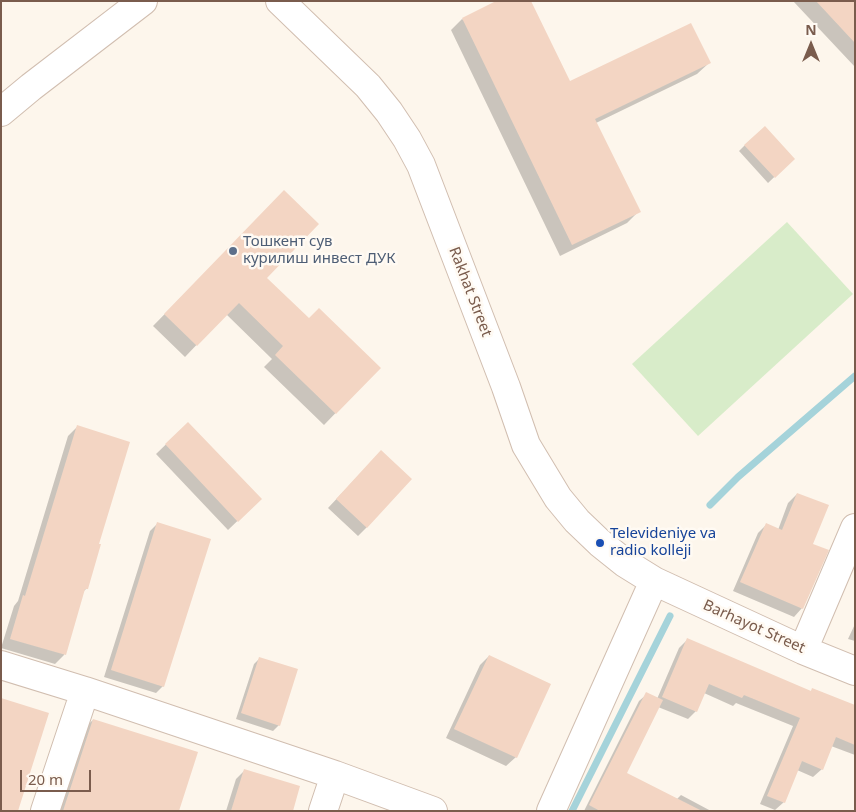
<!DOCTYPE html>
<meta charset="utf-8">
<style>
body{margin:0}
#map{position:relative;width:856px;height:812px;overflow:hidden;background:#fdf6ec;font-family:"Noto Sans",sans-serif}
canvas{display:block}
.frame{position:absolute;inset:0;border:2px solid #7a5c4d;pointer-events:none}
.north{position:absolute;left:786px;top:20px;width:50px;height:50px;-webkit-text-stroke:4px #fffaf3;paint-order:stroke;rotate:0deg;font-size:14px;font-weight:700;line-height:20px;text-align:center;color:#7a5c4d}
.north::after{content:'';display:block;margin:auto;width:18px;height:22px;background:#7a5c4d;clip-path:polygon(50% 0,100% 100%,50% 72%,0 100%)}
.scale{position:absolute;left:20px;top:770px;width:71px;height:22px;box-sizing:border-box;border:2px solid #7a5c4d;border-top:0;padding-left:6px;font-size:15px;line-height:18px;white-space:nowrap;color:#7a5c4d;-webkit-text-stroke:4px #fffaf3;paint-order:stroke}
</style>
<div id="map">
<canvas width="856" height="812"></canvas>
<div class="frame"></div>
<div class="north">N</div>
<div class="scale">20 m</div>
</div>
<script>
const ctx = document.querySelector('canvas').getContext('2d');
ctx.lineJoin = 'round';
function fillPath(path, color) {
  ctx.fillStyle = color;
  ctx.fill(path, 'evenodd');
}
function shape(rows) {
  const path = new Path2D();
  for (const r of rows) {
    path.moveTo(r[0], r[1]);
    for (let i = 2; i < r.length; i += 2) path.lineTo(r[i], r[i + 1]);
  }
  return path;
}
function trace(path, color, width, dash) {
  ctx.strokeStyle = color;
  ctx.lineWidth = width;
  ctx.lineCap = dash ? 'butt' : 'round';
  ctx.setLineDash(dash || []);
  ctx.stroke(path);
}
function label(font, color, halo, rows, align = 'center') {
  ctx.font = font + ' "Noto Sans",sans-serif';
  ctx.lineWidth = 5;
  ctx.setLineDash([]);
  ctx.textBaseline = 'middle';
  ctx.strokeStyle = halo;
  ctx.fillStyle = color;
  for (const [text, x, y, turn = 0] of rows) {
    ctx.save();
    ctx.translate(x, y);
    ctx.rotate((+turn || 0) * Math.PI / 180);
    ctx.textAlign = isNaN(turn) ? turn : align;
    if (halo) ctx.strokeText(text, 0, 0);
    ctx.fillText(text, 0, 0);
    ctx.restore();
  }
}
fillPath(shape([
 [787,222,853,294,698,436,632,364]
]), '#d8ecc9');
fillPath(shape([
 [793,1,855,1,855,67],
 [462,19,570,83,709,63,697,74,596,123,639,211,627,223,560,256,451,30],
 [745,145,793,159,768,183,739,151],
 [284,192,265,278,309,320,379,368,324,425,264,367,272,359,226,314,185,357,153,326],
 [188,423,251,508,228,530,156,454],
 [77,427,97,545,86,589,82,593,64,655,55,664,1,648,14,606,18,601,68,436],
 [372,461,367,527,358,536,328,508],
 [797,494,812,544,802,608,794,617,733,591,758,533,766,525,778,530,788,503],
 [157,524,163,686,156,693,104,677,150,531],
 [855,624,855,641,848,639],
 [687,640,810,692,813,689,855,706,855,755,831,746,822,769,813,777,797,770,784,802,775,810,760,804,793,726,736,703,733,706,704,693,696,711,688,719,658,707,625,773,677,799,681,795,711,811,584,811,639,701,647,694,657,699,679,648],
 [489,656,516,757,506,766,446,738,480,665],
 [260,658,279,725,273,731,236,719,254,664],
 [93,720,178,811,56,811,82,730],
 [245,770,291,811,226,811,236,779]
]), '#0003');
trace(shape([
 [710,505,738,477,855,376],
 [572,811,670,616]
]), '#a5d3da', 7);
fillPath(shape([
 [496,1,531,1,570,81,691,23,711,63,595,119,641,212,572,245,462,18],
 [816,1,855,1,855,43],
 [765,126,795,159,775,178,744,145],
 [284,190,319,224,267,278,309,318,319,308,381,368,336,414,275,355,283,346,239,303,197,346,164,314],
 [188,422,262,499,238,522,165,444],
 [77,425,130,442,99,544,101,544,88,589,85,589,66,655,10,639,23,595,25,596],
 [381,450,412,479,367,528,336,499],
 [797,493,829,505,813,544,829,550,803,609,740,582,766,523,782,530],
 [157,522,211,539,164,687,111,670],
 [687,638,811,691,812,688,855,705,855,745,836,737,823,770,802,761,785,803,767,796,800,718,744,695,742,698,709,684,697,712,662,697],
 [489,655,551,684,517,758,454,729],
 [259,657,298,669,280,726,241,713],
 [646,692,663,700,627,773,702,811,600,811,589,805],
 [1,698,49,713,18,811,1,811],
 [93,719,198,752,179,811,63,811],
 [244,769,300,786,293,811,231,811]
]), '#f3d5c3');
const minor = shape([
 [280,1,368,86,389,112,407,139,421,165,506,387,526,445,558,498,577,521,600,543,625,563,654,581,803,650,855,671],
 [1,112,31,87,143,1],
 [803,650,855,528],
 [1,665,85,691,335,775,433,811],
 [45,811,85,691],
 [323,811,335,775],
 [551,811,654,581]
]);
trace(minor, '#d1beb0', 30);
trace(minor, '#fff', 28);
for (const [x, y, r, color] of [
 [233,251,5,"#5c6f8a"],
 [600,543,5,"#1a4fb4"]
]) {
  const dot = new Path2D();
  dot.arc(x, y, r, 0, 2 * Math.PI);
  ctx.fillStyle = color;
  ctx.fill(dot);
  trace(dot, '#fffaf3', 2);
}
label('15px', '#4e5e75', '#fffaf3', [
 ["Тошкент сув",243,242],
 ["курилиш инвест ДУК",243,259]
], 'left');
label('15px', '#7a5c4d', '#fffaf3', [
 ["Rakhat Street",470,292,69],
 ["Barhayot Street",754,627,24]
]);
label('15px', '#164399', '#fffaf3', [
 ["Televideniye va",610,534],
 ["radio kolleji",610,551]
], 'left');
</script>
